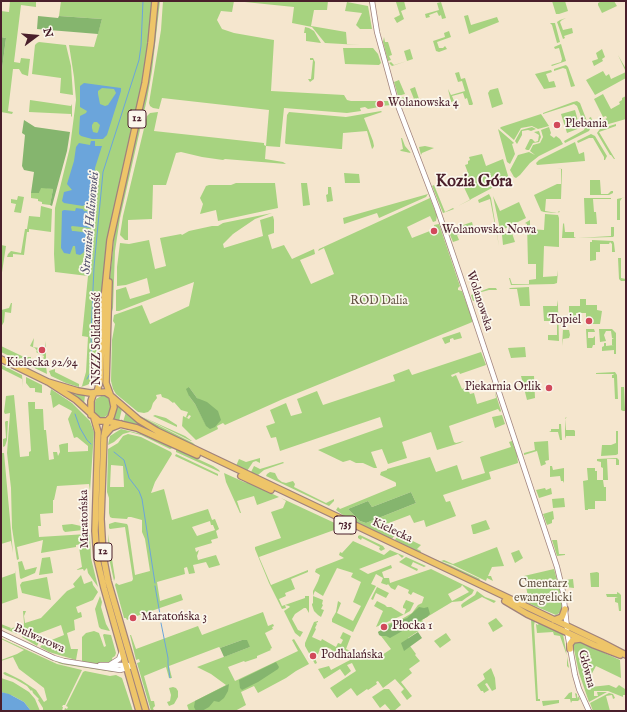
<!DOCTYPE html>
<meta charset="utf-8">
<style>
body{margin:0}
#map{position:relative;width:627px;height:712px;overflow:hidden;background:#f5e6ce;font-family:"IM FELL English",serif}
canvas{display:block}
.frame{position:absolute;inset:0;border:2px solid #4a1f2b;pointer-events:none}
.north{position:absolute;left:16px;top:16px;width:40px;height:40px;-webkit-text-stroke:3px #fbf7ec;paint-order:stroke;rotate:74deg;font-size:11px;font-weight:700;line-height:16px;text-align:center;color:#4a1f2b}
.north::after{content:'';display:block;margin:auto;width:14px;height:18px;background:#4a1f2b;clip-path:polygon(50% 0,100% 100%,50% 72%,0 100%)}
</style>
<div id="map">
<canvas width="627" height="712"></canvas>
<div class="frame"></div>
<div class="north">N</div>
</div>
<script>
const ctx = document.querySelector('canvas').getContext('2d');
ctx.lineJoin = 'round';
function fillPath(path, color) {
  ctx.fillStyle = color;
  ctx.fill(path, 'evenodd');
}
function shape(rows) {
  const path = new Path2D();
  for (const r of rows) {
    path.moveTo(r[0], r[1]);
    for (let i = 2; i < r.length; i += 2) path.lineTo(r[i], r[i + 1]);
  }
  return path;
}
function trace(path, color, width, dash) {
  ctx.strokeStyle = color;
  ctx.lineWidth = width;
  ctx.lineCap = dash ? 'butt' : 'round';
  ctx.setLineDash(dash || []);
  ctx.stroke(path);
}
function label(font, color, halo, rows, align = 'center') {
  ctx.font = font + ' "IM FELL English",serif';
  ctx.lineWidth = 3.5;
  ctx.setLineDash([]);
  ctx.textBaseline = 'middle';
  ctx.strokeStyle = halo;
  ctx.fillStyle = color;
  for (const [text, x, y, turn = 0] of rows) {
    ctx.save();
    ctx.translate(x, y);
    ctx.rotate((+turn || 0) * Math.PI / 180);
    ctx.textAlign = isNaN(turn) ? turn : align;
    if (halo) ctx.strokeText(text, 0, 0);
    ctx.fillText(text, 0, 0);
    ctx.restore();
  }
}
fillPath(shape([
 [10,1,36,1,36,7,21,5,14,62,20,63,21,58,30,59,28,76,22,74,19,69,13,69,8,111,13,112,12,114,1,112,1,77,6,38,1,37,1,11,9,12],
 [61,1,152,1,148,46,142,86,113,214,98,375,96,380,87,385,81,387,82,386,86,372,88,337,82,336,88,276,55,272,54,254,55,208,70,147,76,100,74,77,69,45,94,47,102,19,59,16],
 [157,1,160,1,152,71,147,99,120,218,115,251,113,308,111,315,109,313,110,277,116,220],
 [163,1,234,1,232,12,221,11,217,20,222,29,234,33,274,40,271,91,344,95,347,100,351,101,390,101,392,105,381,106,381,104,379,104,379,107,368,109,365,107,360,108,361,111,347,113,284,108,280,147,266,146,265,159,283,162,286,164,225,159,223,160,202,157,181,152,176,153,166,185,153,185,152,219,128,220,128,240,125,240,120,235,123,216,147,116,150,113,158,112,154,131,264,143,264,145,266,146,269,110,162,98,159,109,153,108,150,106,149,103,161,30],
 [235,1,328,1,327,10,314,10,311,26,346,32,347,44,360,45,325,43,312,27,292,23,294,7],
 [398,1,404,1,406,9,401,11,404,19,397,23,394,18,400,15,396,2],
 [552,1,565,1,568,11,559,14,556,14],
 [602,1,614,1,617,6,602,13,598,5,598,3],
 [347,2,368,6,372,29,360,29,356,25,362,13,345,11],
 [441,2,446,18,442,19,441,15,439,16,437,12,429,15,430,17,426,18,425,14,439,10,437,3],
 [468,15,471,25,497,17,499,22,469,34,464,16],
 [566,18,562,20,560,22,563,30,572,28,573,33,564,36,565,38,563,39,557,22,560,20],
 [550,23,555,23,560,42,557,43,552,25],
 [305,27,309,28,314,31,321,43,306,41,306,33,304,33],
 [449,31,451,37,437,42,439,48,443,48,445,46,447,49,439,52,436,51,433,41,445,37,444,33],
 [384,37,385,42,388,42,392,55,389,56,391,60,388,61,383,42],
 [39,42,66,45,71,66,73,95,60,93,61,78,32,74,35,45,37,43],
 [561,44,566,61,552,66,551,65,561,62,562,59,559,48,555,49,554,47],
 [343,48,373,48,378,54,381,63,379,65,345,64],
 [410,49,413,59,392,66,389,63,391,62,394,65,407,61,404,51],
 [602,49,605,57,602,59,603,61,594,66,592,61,598,59,596,53],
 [618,55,626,69,626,78,595,95,586,80,603,71,606,76,609,74,611,79,626,72],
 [310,58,313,58,315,62,314,79,310,82,308,79,311,79,313,60,310,60],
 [566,65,568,67,575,86,571,87,566,69,563,68,554,71,554,69],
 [551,70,552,72,546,74,549,82,554,81,556,87,544,89,535,74],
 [459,72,461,79,465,78,473,104,472,105,469,105,467,98,465,99,463,93,452,96,454,101,451,102,448,89,451,95,465,91,462,81,458,82,455,73],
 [399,80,405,94,398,96,394,82],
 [415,87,420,102,415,104,414,101,401,106,398,98,406,97,408,101,414,99,410,89],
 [498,88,503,104,492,108,488,93,490,90],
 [603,94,611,109,620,104,619,102,622,100,622,98,626,96,626,119,595,128,589,118,591,117,593,123,596,124,607,118,606,116,603,117,594,99],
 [30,100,71,106,72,104,72,116,71,117,71,114,29,112],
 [573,102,577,101,580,103,590,129,589,131,565,143,564,141,584,130,585,127,577,106,574,104,543,114,543,113],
 [575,110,580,128,567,133,561,114],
 [381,111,382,112,364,118,373,141,374,146,373,148,372,149,367,131,343,133,342,149,340,149,286,144,285,143,287,115,289,112,346,117],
 [541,114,549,126,538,129,532,126,521,128,514,140,500,128,501,127],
 [616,124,616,126,599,132,615,159,619,159,614,159,611,155,610,155,597,133,600,129],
 [532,127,536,129,531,131,528,130,522,131,522,135,517,144,515,141,521,130],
 [549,127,551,133,550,135,554,138,556,136,560,139,563,144,539,156,530,163,520,175,516,178,514,177,510,170,518,155,529,152,535,155,530,151,533,145,540,143,543,137,541,130],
 [498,129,513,142,514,143,512,144,515,154,510,164,507,162],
 [539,131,541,137,539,142,533,143,529,150,527,150,525,149,530,139,532,139,535,142,538,141,539,135,534,132],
 [591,134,595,136,607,156,605,160,604,160,604,157,593,138,589,138,578,143,577,141],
 [401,138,402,138,405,146,411,153,401,151,400,150,403,149],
 [575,142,579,154,584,152,585,161,537,165,536,163,539,160],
 [425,146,434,148,422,153,421,155,419,147],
 [482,154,486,166,503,159,509,179,458,206,470,200,459,177,468,173,465,165,468,164,468,161,470,160,469,157],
 [557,168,562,169,561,199,546,199,545,211,557,213,559,211,560,212,555,213,544,212,541,211,534,195,557,184,561,184,561,169],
 [344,173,359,174,360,183,345,183],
 [590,180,600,180,601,194,608,194,611,191,613,191,613,193,609,195,590,195],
 [236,183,275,183,278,208,218,221,216,210,200,214,203,204,200,198,206,186,209,185,231,185],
 [301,183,307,183,310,205,303,206],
 [434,185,445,212,453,208,454,209,443,213,432,186],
 [40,187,53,189,50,205,42,204,42,202,38,201,38,199,31,198,31,193,39,193],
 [328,187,331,187,333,201,327,202,326,195,328,194],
 [428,194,426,197,379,218,377,213,344,224,343,218],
 [489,194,491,198,499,246,490,199,479,203,478,200],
 [18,196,24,197,21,213,14,212,16,204,11,203,11,199,17,200],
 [493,196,500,211,519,202,526,218,504,229,500,229],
 [626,197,622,198,620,201,620,220,617,220,617,199],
 [430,198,437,216,436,221,433,222,430,216,407,227,412,238,435,229,434,225,439,224,460,286,458,288,458,290,462,291,472,319,472,322,470,323,283,399,225,425,223,423,217,426,218,429,196,440,182,426,183,416,189,419,191,416,189,415,187,418,186,417,188,412,181,410,174,402,173,403,168,399,162,397,161,394,156,395,157,398,153,403,151,409,148,412,144,413,138,412,116,394,113,389,111,381,112,340,115,324,113,321,114,315,142,305,150,324,189,306,194,282,119,311,116,311,116,290,126,287,130,299,150,293,147,278,126,285,117,286,117,267,120,243,129,244,149,240,155,269,166,266,160,238,181,234,182,235,189,231,212,226,218,226,223,223,272,213,255,219,233,234,223,244,224,248,263,236,260,220,273,216,274,220,274,233,268,235,272,249,284,245,292,259,314,249,315,254,300,260,311,284,334,274,324,248,318,251,319,249],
 [189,387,197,398,200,400,206,425,195,404,189,396],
 [584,198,611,198,611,199,593,199,594,212,596,212,597,224,585,224],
 [41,206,52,209,51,232,29,229,29,232,27,232,24,255,13,254,13,257,7,257,8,254,11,251,21,253,25,229,27,229,29,216,40,217],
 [545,214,558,215,559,218,559,247,544,246,543,277,557,276,558,270,557,283,554,284,511,285,509,278,510,278,512,284,529,284,529,280,536,279,536,264,528,264,527,224,525,223,530,220,530,229,544,230],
 [472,222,474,230,457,235,459,240,453,242,448,230],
 [564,223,565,232,574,232,574,237,576,238,562,238,563,224],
 [611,227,614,227,614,236,613,237,578,238,611,236],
 [511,230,515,242,503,245,502,235],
 [592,240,613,241,614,243,615,252,612,252,612,244,610,242,609,244,600,244,600,252,596,252,596,260,590,261,590,242,592,242],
 [1,245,6,246,1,279],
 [618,258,621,258,621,278,626,279,626,281,621,281,619,279],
 [529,287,530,306,520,306,517,289,509,289,510,288],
 [489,288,496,288,497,290,489,290,478,293,480,299,473,301,471,295],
 [580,299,586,299,586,305,597,305,597,310,602,311,600,324,591,324,591,318,586,318,586,313,576,313,576,320,574,320,573,313,569,313,569,306,580,306],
 [557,300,558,306,559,341,548,340,548,335,557,335,557,321,544,321,543,306,557,306],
 [11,303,12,303,11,313,5,312,4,322,1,327,1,310,9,308],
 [563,329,563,330,569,330,570,335,569,338,563,339,562,346],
 [586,329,594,329,595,332,588,332,588,338,593,338,595,336,595,345,593,345,592,348,587,348],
 [599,329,612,329,616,333,616,354,614,354,614,350,602,351,602,347,604,346,604,343,606,343,606,346,614,345,612,345,612,339,614,339,612,338,611,331,606,331,604,335,606,341,600,342],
 [460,332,462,338,454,340,453,338,450,339,450,342,445,344,442,338],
 [34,338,33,347,45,349,46,341,46,359,43,359,44,356,36,352,37,351,35,348,30,346],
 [1,346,24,357,31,357,31,360,43,366,45,364,46,366,47,374,1,352],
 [525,347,526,357,511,358,508,348],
 [481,352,486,365,460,374,459,372,451,375,452,377,456,375,462,389,467,387,470,394,474,393,477,404,496,398,495,392,501,411,500,412,498,409,449,426,454,442,456,443,464,441,460,443,437,450,431,432,402,442,407,458,388,464,382,449,371,452,377,468,374,468,363,463,356,463,350,460,343,462,318,450,383,427,380,417,280,451,276,437,271,438,266,426,275,423,270,410,286,403,291,416,302,413,297,399,317,391,323,405,395,381,393,375,409,369,412,375],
 [2,365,22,375,23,387,22,379,2,369],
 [55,369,55,372,79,384,79,387,66,383,51,376,49,371],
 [615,372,617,375,618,399,615,399,614,378,612,378,612,375,614,375,613,374,596,374,596,373],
 [521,376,534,376,535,398,527,400],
 [26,377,42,385,42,393,35,392,35,388,30,388,26,383],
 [621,387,624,387,625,409,626,411,623,411,621,410],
 [51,389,72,403,90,421,94,432,90,491,89,484,57,486,54,500,53,500,53,513,40,514,41,526,38,526,39,537,87,534,90,535,91,558,98,587,88,573,87,568,84,571,83,569,76,570,82,567,79,547,82,546,82,544,76,545,76,547,41,553,43,540,17,547,19,559,17,560,12,528,11,488,7,453,10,413,5,414,4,412,6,396,14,395,20,457,29,456,29,452,31,451,28,402,35,402,35,409,43,409,44,430,46,430,49,460,54,459,53,452,57,452,58,456,60,452,59,445,62,444,68,443,68,452,88,451,88,446,77,437,74,438,68,419,72,411,59,404,53,408,51,395,50,395],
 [65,390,85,395,84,405],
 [103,395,108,398,110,401,111,406,109,414,103,418,96,415,94,412,94,405,96,399],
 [116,404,122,409,119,421,112,420,115,414],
 [126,412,160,436,132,424,123,422],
 [155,415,166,418,177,425,177,427,153,416],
 [502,415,505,424,495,428,492,417],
 [137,416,140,416,193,443,198,448,149,425],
 [577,416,567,417,565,419,566,430,574,430,575,431,575,436,566,436,565,439,565,418,567,417],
 [143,417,185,436,192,441,191,441],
 [6,421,8,421,7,440,5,446,3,447,3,439,6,438,5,422],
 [559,424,561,424,562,440,560,440,558,432,549,432,551,431,551,429,559,429],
 [121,429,141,434,173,448,170,449,141,435,130,432,123,434,114,442,108,445,110,436],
 [616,431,618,431,618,454,616,455,601,456,602,445,611,445,616,443],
 [128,434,141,437,171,452,172,454,155,482,151,493,164,489,172,520,208,509,212,520,215,519,219,529,216,531,218,538,211,540,212,543,195,548,196,552,199,550,197,556,198,560,216,555,220,565,209,568,206,562,193,565,195,573,189,574,187,567,184,568,185,574,157,582,160,601,181,594,183,600,134,617,133,615,131,616,131,618,127,620,126,618,124,618,115,585,116,583,119,585,132,581,133,579,125,527,110,529,109,528,109,524,115,522,127,524,128,526,135,575,150,571,145,539,142,532,142,520,131,517,128,517,127,519,112,518,110,517,109,513,109,498,107,492,108,449,118,443,123,436],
 [111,465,123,466,124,487,110,487],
 [210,521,211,525,213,525,215,530,197,536,192,527],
 [100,436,102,436,100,544,129,661,128,663,101,566,97,540],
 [512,441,517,455,518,463,489,472,491,479,443,495,446,502,450,501,456,516,426,527,424,520,414,523,410,515,381,526,396,533,392,539,347,518,336,510,338,507,340,509,396,486,396,483,395,482,380,475,381,472,387,470,387,469,430,457,436,472,457,465,462,480,485,473,480,457,511,447,509,442],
 [411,492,416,503,366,523,360,521,348,509,368,501,372,507],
 [548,441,549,460,545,461,546,464,541,466,537,451,524,455,524,453,535,450,534,442],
 [176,449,213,466,219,470,220,472,176,452],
 [1,453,4,453,13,553,11,541,1,544],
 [176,454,218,474,218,476,175,456],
 [260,458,260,463,256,461,253,462,247,471,236,466,239,459,246,462],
 [617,458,619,460,619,465,616,465,616,459,607,459,608,480,603,480,604,487,606,487,606,501,595,501,595,509,588,509,588,510,585,510,583,481,588,480,587,468,595,468,595,471,597,471,597,480,603,480,603,468,601,467,601,462,597,461,597,459],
 [283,462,284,463,264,470,258,475,255,475,251,472,254,466,260,469],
 [550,466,552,466,553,470,564,468,564,483,563,481,561,481,560,476,550,477],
 [270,472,275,473,278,479,282,482,286,483,293,481,295,484,294,487,326,503,334,499,334,501,329,506,266,476,267,474],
 [224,473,244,482,252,484,279,497,257,505,254,496,237,501,241,513,240,513,226,482],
 [545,488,546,490,551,488,552,494,539,498,536,490],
 [281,498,339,525,352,534,351,535,338,527,337,529,259,557,271,585,308,570,308,572,291,579,295,589,285,593,286,596,279,599,282,606,305,598,305,596,309,596,309,613,306,608,304,608,295,614,292,619,298,630,303,632,300,637,295,633,284,611,290,607,289,606,285,605,286,608,282,609,269,583,255,549,255,547,281,538,271,512,283,508,286,501],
 [564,498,565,507,553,508,552,499],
 [553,511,554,519,552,520,552,523,547,525,543,514],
 [486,520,490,529,475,534,473,534,471,525],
 [72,524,81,526,83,530,65,532,63,530,62,525],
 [108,534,115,578,114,581,109,558],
 [398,534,421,545,417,549,421,551,420,553,395,540],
 [360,535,383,546,385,549,381,551,379,549,380,547,362,538,361,540,358,538,358,536],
 [552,540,557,540,559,554,565,554,565,555,557,556],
 [353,541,384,555,390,550,404,556,402,558,398,554,359,569,368,574,391,565,392,568,382,572,384,578,389,578,390,583,431,569,474,590,472,594,466,598,462,601,452,602,422,620,426,626,408,638,410,646,416,654,415,655,420,661,409,669,412,673,401,682,412,696,407,700,401,692,404,689,395,679,383,688,378,681,376,682,377,684,368,690,367,689,357,696,351,688,337,698,330,688,356,671,352,663,347,665,351,671,345,676,340,669,324,679,318,669,329,666,331,670,350,660,345,651,335,656,331,649,326,647,320,649,318,654,314,656,317,663,315,664,305,646,305,643,314,622,318,621,318,622,316,623,317,624,315,628,316,629,312,637,321,641,322,639,336,647,338,643,341,644,343,640,340,638,343,632,351,636,346,649,358,654,359,653,363,655,364,653,369,655,370,653,374,655,375,652,382,655,391,649,378,632,385,628,384,625,400,620,412,613,418,605,422,603,424,597,413,592,411,595,408,593,409,590,398,585,395,590,391,588,388,584,387,585,381,583,383,578,376,574,371,584,376,586,370,597,353,632,332,622,332,619,336,612,338,601,341,603,337,613,353,621,361,606,353,602,361,582,351,577,353,573,337,568,323,596,315,591,314,593,313,596,323,600,322,604,323,605,321,609,324,610,321,617,318,615,314,611,312,605,312,604,313,603,313,591,318,581,320,575,315,572,316,569,344,558,339,555,340,552,342,553],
 [462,585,469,592,452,601,448,594,461,587],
 [497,547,504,566,492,567,488,576,491,576,493,581,487,578,486,581,453,565,441,561,444,560,453,564],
 [519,550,523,558,515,563,511,553],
 [426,556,450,565,480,579,478,582],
 [50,557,53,573,39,575,42,558],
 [406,557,426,566,424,567,413,562,411,566,418,569,417,571,399,562],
 [22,561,25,570,37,567,35,573,21,579,20,578,18,562],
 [554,569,560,591,563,611,556,615,523,601,529,602,524,576],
 [15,570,18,598,1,604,1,578,15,573],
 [597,572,599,573,599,587,591,587,590,573],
 [81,575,84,584,92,581,93,585,98,592,93,600,76,607,78,613,81,612,82,617,74,620,75,630,67,633,71,649,78,649,76,660,49,652,40,647,44,643,64,635,61,625,32,636,40,640,37,646,22,637,24,623,23,611,26,611,24,616,25,623,41,618,67,591,75,587,73,584],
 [47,577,51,600,22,593,20,585,22,582],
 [573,579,574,588,566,587,564,580],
 [377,587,389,593,386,598,376,593,373,600,371,599],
 [477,591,485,597,496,601,494,603,482,597,462,608,461,605,463,603,475,595],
 [617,592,619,593,621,595,621,611,619,611,618,603,615,602,615,598,618,597,607,597,606,594,617,594],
 [100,596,102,602,101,607,106,624,110,631,101,629,99,627,95,609],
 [406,600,414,603,410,611,403,615,376,627,383,611,374,606,377,601,385,605,387,607,391,607,404,615,406,609,403,608,403,606],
 [263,612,268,626,273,624,274,626,272,627,273,629,265,633,272,648,270,649,271,650,257,656,257,658,245,662,244,661,228,667,235,681,298,651,292,640,294,639,309,664,296,671,286,678,258,693,254,686,241,692,246,705,235,711,189,711,187,705,226,685,211,674,197,667,250,647,242,640,220,648,219,647,169,666,172,678,169,678,166,667,144,676,151,701,154,701,155,706,153,708,154,711,151,711,137,663,140,662,139,659,136,660,130,635,131,635,136,649,198,626,202,635],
 [496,618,503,626,493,632,488,623],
 [531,619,535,621,534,625,536,661,538,699,540,699,540,701,536,701],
 [539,623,563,634,569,668,567,666,567,656,560,636,554,635,553,632,537,633,536,624,538,625],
 [1,624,11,628,10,630,12,628,20,626,18,633,17,634,1,627],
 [94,631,99,633,104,647,106,646,103,635,104,634,111,635,116,653,115,656,112,658,113,662,97,664,83,662,82,661,82,637,86,633],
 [446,633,451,640,440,648,434,641],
 [1,634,60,662,113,671,113,672,61,664,1,636],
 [1,638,57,664,82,670,65,705,63,705,62,707,63,707,62,711,43,711,43,708,38,700,39,699,33,693,32,690,31,691,27,686,15,679,5,675,3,673,5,672,21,680,36,690,44,702,47,700,44,688,19,669,13,657,1,661,1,660,17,654,24,650,1,639],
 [578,641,620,660,621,678,596,666,590,677,591,687,609,685,616,688,619,685,625,689,626,680,626,695,623,695,623,697,608,691,594,691,594,696,598,696,597,692,607,692,589,702,579,673,573,645,575,642],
 [491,668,495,678,496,689,492,691,487,683,485,684,489,690,484,693,483,691,481,691,477,685,485,679,483,674],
 [85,671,110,676,116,675,122,678,133,711,64,711,65,708,67,709,68,707,66,706,83,672],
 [1,678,13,682,29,692,35,699,40,711,31,711,24,702,13,696,1,692],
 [173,687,176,688,178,691,178,697,174,704,169,706,167,702,170,701,171,695,169,688],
 [384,689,389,689,401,705,394,711,391,711,385,704,380,708,372,697],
 [572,692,572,698,576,698,575,693,577,694,577,699,578,696,580,699,578,701,572,701,571,703,570,699,564,699,569,693],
 [609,693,613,694,615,698,613,699,612,695,606,696,610,711,593,711,590,703],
 [559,700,559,703,543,706,542,701]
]), '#a7d380');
fillPath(shape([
 [38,16,58,18,59,16,102,19,98,34,37,29],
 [1,37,6,38,1,77],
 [24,120,35,127,70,132,67,151,52,206,50,205,53,189,41,188,39,193,31,193,34,172,24,170,22,166,25,135,22,133],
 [189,387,197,398,207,402,218,411,221,420,215,427,210,429,206,426,195,404,189,396,186,389],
 [411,492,416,503,366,523,360,521,348,509,368,501,372,507],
 [419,607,424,608,428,607,430,614,427,617,390,638,386,636,381,636,379,635,378,632,393,623,407,618],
 [418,632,422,638,404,651,401,643],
 [242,640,247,640,250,647,224,657,220,648],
 [276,662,279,667,278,669,258,682,242,690,240,688,239,680],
 [229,684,228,691,224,698,219,702,214,701,209,707,202,711,196,711,194,707,195,701]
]), '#85b56e');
fillPath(shape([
 [84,83,121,88,121,91,107,135,103,139,92,139,81,136,79,134,80,116,86,113,87,111,80,107,80,86],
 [102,88,114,89,116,93,108,105,105,106,100,104,98,94,98,91],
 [94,122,97,122,100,125,98,132,97,133,93,132,92,128,92,125],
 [91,141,95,141,95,146,102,146,95,168,93,204,92,205,84,205,83,206,64,203,62,201,64,192,72,190,67,184,74,161,76,147,79,143,90,145],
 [76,208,83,209,84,211,92,212,92,214,91,228,72,226,71,227,72,231,74,231,90,233,89,244,83,253,80,255,76,254,75,246,73,246,70,254,64,253,61,248,62,211,64,210,75,211],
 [1,692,9,694,24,702,31,711,1,711]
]), '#6ba5db');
trace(shape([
 [87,379,92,370,91,334,94,267,103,172,139,60,141,46,143,1],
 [75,414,80,428,87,440,91,444],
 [114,452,124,460,129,478,139,491,142,499,155,583],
 [155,586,161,620],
 [161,623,168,658,168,664,170,678]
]), '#6ba5db', 1);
const minor = shape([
 [372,1,377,32,395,98,437,208,464,287,557,567,563,592,567,628],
 [567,631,575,675,579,689,589,711],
 [1,633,54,658,64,661,120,670,127,668,133,665],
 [111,664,119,659,122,651],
 [100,665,128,665]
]);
const major = shape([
 [109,282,106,383,110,394],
 [1,359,48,382,76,400,99,421,107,421,111,417,114,407,112,397],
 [48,382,78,391,90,393,105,392,110,395,139,420,157,431,601,642,626,655],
 [97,392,100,381,104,300,110,240,145,83,151,43,155,1],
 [91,415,91,401,93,395,96,392],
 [94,418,98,432,95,531,97,559,104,588,139,711],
 [107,421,137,428,197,455],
 [107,421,104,436,101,519,103,555,108,581,146,711],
 [104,436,111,428,121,424],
 [241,476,271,490],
 [505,601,527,614,594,645,620,655],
 [554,620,562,617,565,609],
 [570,649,570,644,573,640,580,639]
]);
trace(minor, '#a0827c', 6);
trace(major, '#a0827c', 8);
trace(minor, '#fff', 4.5);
trace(major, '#eec569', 5.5);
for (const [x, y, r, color] of [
 [380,104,4,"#d1495b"],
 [557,125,4,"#d1495b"],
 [434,231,4,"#d1495b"],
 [589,321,4,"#d1495b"],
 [42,350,4,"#d1495b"],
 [549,388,4,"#d1495b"],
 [133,618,4,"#d1495b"],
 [384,627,4,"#d1495b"],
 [313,656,4,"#d1495b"]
]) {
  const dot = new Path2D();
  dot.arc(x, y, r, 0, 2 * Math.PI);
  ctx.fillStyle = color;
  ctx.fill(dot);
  trace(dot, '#fbf7ec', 1.5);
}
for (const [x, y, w] of [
 [137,119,18],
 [345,525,22],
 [103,552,18]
]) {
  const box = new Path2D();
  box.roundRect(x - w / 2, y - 9, w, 18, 3);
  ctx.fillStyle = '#fbf7ec';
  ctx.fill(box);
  trace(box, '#4a1f2b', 1);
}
label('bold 11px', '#4a1f2b', null, [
 ["12",137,119],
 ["735",345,525],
 ["12",103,552]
]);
label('12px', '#4a1f2b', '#fbf7ec', [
 ["Wolanowska 4",388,104],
 ["Plebania",565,125],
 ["Wolanowska Nowa",442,231],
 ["Topiel",581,321,"right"],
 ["Kielecka 92/94",42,364,"center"],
 ["Piekarnia Orlik",541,388,"right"],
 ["Maratońska 3",141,618],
 ["Płocka 1",392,627],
 ["Podhalańska",321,656]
], 'left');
label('12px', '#4a1f2b', '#fbf7ec', [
 ["Wolanowska",479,301,72],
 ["NSZZ Solidarność",98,339,-90],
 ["Maratońska",85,519,-91],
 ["Kielecka",392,531,25],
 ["Bulwarowa",39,639,24],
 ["Główna",586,669,75]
]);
label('12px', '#654', '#fbf7ec', [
 ["ROD Dalia",379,302],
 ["Cmentarz",543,585],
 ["ewangelicki",543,599]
]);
label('italic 13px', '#575571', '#fbf7ec', [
 ["Strumień Halinowski",91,223,-85]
]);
label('bold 16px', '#4a1f2b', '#fbf7ec', [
 ["Kozia Góra",474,183]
]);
</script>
